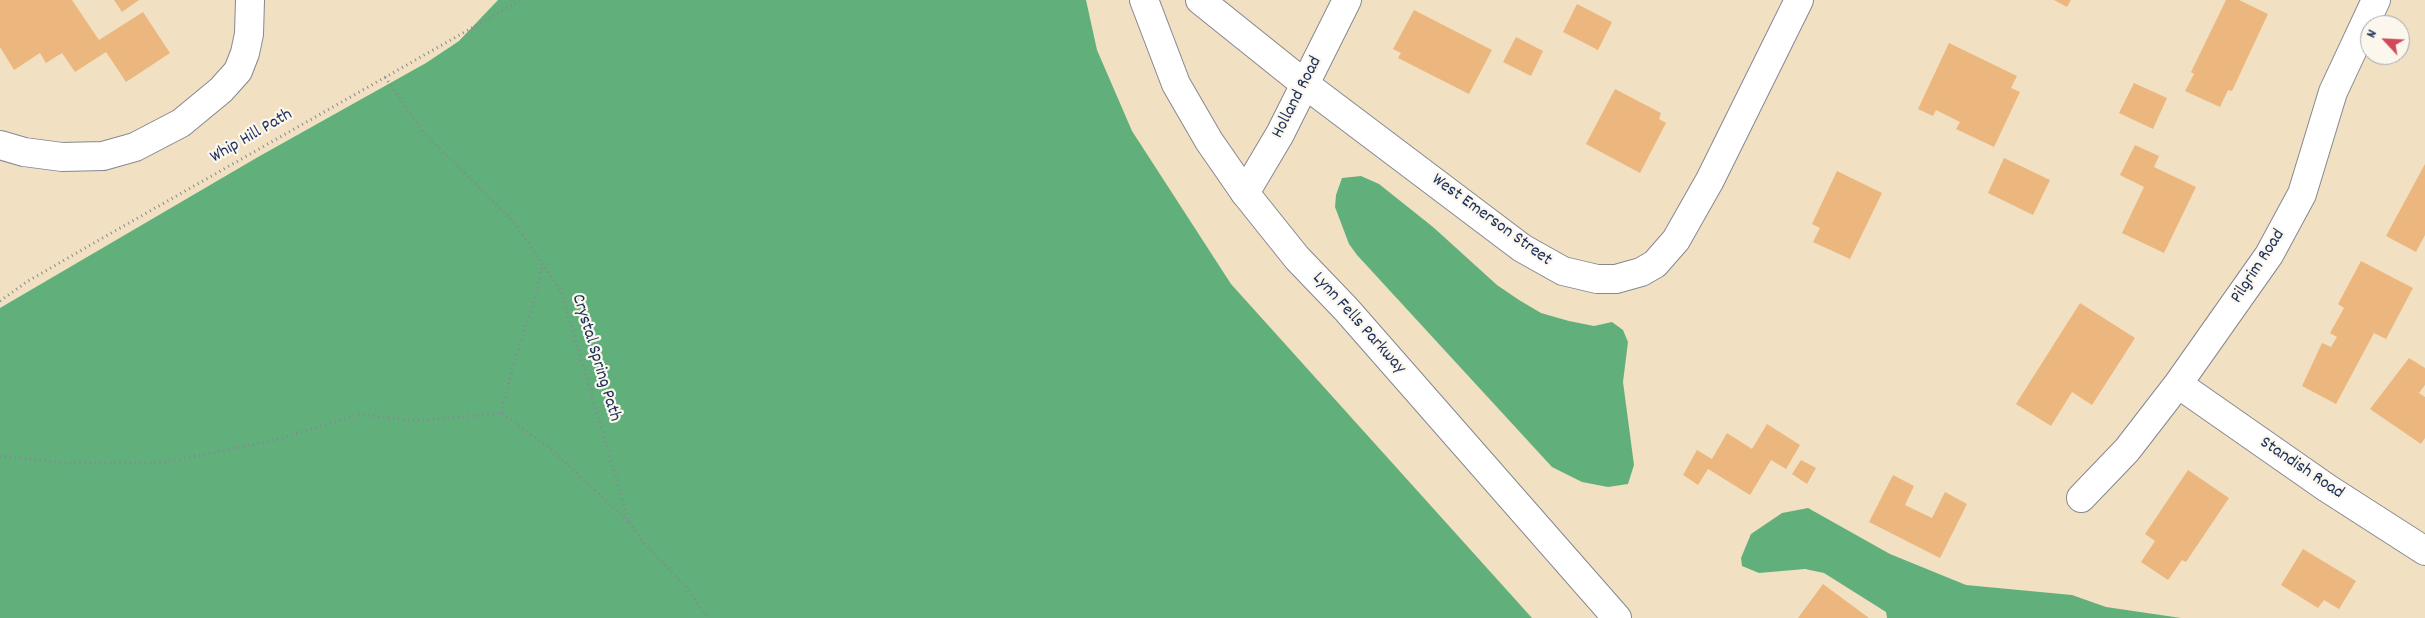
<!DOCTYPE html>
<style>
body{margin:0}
#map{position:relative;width:2425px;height:618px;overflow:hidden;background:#f2e0c2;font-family:Dekko,sans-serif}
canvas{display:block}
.north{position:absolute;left:2360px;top:15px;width:50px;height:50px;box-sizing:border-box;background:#fbf7ec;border:1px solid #a1a7b3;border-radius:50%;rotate:295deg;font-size:14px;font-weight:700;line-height:20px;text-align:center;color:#1b2f5e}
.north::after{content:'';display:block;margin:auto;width:18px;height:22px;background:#d1495b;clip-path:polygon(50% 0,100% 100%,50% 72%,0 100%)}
</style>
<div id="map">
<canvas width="2425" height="618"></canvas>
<div class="north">N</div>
</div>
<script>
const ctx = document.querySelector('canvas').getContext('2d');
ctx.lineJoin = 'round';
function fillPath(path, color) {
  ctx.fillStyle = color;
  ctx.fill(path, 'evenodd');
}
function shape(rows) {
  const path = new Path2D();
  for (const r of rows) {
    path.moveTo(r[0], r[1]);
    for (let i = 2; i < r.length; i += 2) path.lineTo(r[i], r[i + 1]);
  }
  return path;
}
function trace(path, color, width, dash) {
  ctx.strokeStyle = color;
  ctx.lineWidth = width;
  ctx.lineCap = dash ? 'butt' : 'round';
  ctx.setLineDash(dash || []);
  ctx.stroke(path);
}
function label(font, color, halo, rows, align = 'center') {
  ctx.font = font + ' Dekko,sans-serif';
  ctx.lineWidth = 4.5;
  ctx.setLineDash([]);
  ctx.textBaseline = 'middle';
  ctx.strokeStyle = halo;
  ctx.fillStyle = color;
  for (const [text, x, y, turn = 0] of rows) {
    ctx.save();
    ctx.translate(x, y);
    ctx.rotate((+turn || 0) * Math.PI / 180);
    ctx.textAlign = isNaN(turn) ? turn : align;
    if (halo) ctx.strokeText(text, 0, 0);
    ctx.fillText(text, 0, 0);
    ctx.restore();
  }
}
fillPath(shape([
 [498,0,1086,0,1097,50,1132,131,1231,284,1532,618,0,618,0,308,258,157,426,63,459,41],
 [1361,176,1379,184,1433,227,1497,285,1519,300,1541,313,1569,321,1594,326,1612,322,1623,330,1628,342,1623,382,1634,465,1628,484,1608,487,1582,482,1552,467,1357,255,1349,244,1335,207,1336,195,1342,178],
 [1808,508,1890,554,1966,585,2072,595,2106,607,2181,618,1887,618,1886,612,1824,573,1805,569,1759,573,1742,566,1741,558,1751,534,1782,513]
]), '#61b07c');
fillPath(shape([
 [0,0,72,0,99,40,143,12,170,53,126,82,106,52,75,72,62,53,46,63,40,53,14,70,0,47],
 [114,0,139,0,122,12],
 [2054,0,2071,0,2067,7],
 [2226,0,2239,0,2268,14,2232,91,2228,90,2220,107,2185,91,2194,74,2191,72],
 [1577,4,1612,22,1598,50,1563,32],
 [1414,10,1492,50,1469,94,1398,58,1401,53,1393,49],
 [1516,37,1543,51,1531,76,1503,62],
 [1949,43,2017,76,2011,88,2020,92,1994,147,1956,129,1960,122,1936,110,1933,116,1918,109],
 [2134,83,2167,98,2153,129,2119,113],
 [1615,89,1661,113,1659,119,1666,123,1640,173,1586,144],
 [2135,145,2159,156,2154,167,2196,187,2164,253,2122,233,2144,187,2120,175],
 [2004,158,2050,180,2033,215,1988,193],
 [2425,164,2425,235,2416,252,2386,236],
 [1837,171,1882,193,1850,259,1813,242,1820,228,1812,224],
 [2361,261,2413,288,2386,339,2374,333,2336,404,2302,386,2322,343,2331,347,2337,337,2330,333,2344,308,2338,304],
 [2080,303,2135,338,2092,405,2072,392,2051,426,2016,404],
 [2409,358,2425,368,2425,385,2419,393,2425,397,2425,438,2421,444,2370,409],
 [1767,424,1800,445,1786,469,1771,460,1750,495,1708,469,1698,485,1683,475,1697,450,1712,459,1727,433,1752,449],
 [1801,460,1816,468,1807,484,1792,474],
 [2188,470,2229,498,2186,562,2182,560,2168,580,2141,562,2155,541,2145,534],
 [1893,475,1914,486,1905,505,1932,518,1945,492,1967,504,1940,558,1869,522],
 [2303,549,2356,581,2339,609,2324,600,2318,608,2281,585],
 [1823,584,1869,618,1798,618]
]), '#ecb77e');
const minor = shape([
 [1200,0,1306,85,1522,248,1563,271,1597,279,1616,279,1641,272,1655,264,1676,240,1710,180,1799,0],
 [0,145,24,152,62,157,103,156,135,147,181,123,221,90,238,71,245,53,249,34,250,0],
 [1245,193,1280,134,1347,0],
 [2178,384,2327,488,2425,551],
 [2081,498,2127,450,2178,384,2269,255,2302,194,2333,92,2376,0]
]);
const major = shape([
 [1144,0,1176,84,1209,141,1245,193,1297,258,1346,309,1617,618]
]);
trace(minor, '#868890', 30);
trace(major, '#868890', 30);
trace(shape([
 [385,77,423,132,513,221,561,291,629,522,644,543,685,586,708,618],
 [0,301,28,281,99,240,521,0],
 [501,413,511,373,537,291,542,265],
 [0,456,65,463,161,463,275,440,360,414,415,421,501,413,547,446,629,522]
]), '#868890', 3, [1, 4]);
trace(minor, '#fff', 28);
trace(major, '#fff', 28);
label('18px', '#1b2f5e', '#fbf7ec', [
 ["Holland Road",1298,98,-63],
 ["Whip Hill Path",252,137,-30],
 ["West Emerson Street",1491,221,36],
 ["Pilgrim Road",2259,267,-57],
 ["Lynn Fells Parkway",1358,324,48],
 ["Crystal Spring Path",595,358,73],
 ["Standish Road",2301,469,34]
]);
</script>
